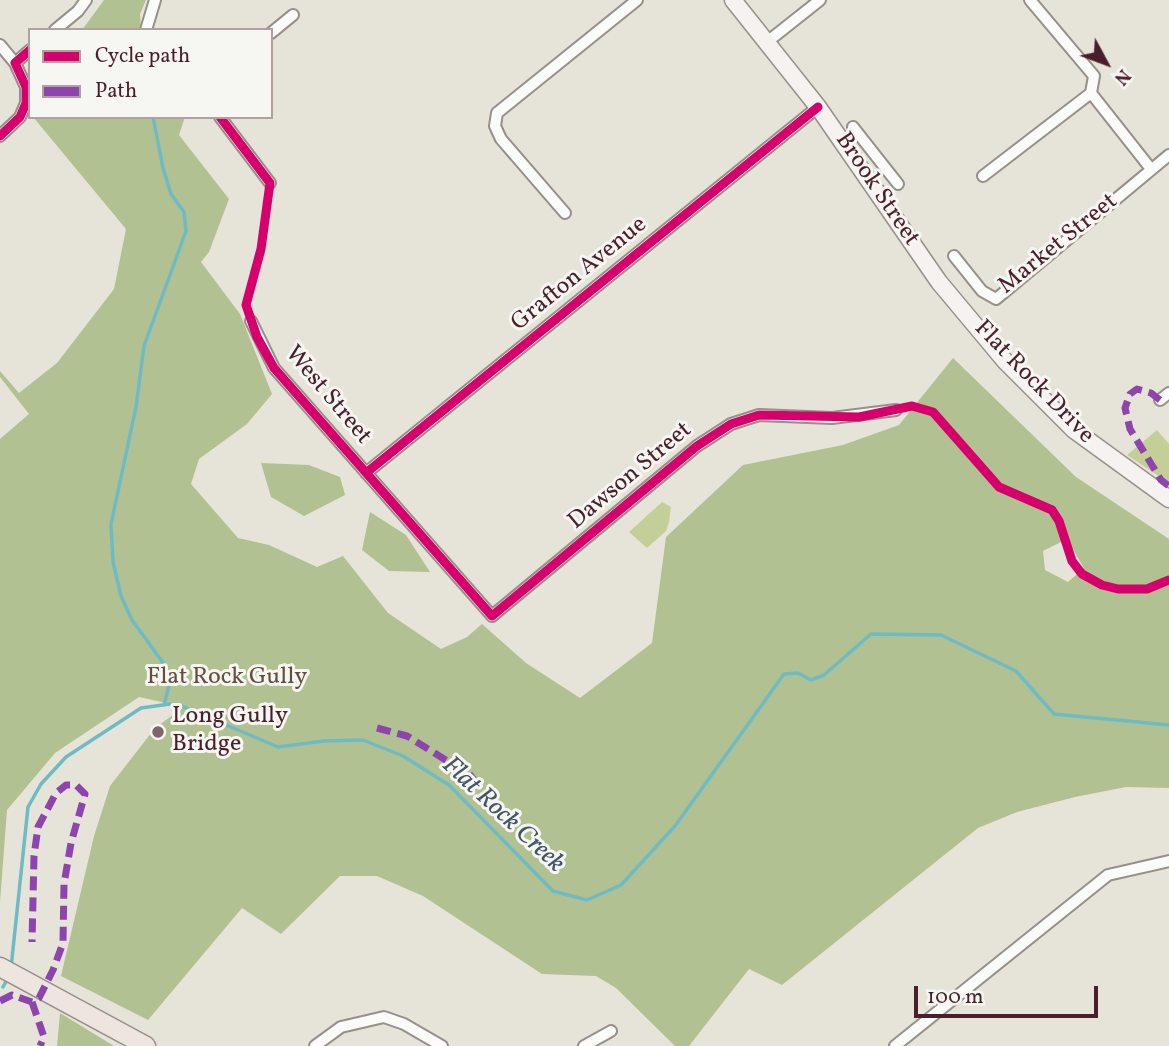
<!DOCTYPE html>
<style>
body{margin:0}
#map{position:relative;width:1169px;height:1046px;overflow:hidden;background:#e6e4d8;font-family:Vollkorn,serif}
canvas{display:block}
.legend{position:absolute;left:28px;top:28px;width:245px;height:91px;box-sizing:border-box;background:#f6f6f2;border:2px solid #b1a0a2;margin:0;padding:9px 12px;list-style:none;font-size:21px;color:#4a1f2b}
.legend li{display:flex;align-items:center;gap:14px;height:35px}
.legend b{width:35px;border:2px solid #b1a0a2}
.north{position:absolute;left:1071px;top:28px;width:70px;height:70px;-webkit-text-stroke:5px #f6f6f2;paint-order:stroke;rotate:131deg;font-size:19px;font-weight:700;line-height:28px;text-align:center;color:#4a1f2b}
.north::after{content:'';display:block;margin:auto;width:24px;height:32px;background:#4a1f2b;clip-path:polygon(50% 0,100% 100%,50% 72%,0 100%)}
.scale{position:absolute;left:914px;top:986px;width:184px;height:32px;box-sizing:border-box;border:4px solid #4a1f2b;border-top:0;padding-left:9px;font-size:21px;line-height:24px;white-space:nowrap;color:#4a1f2b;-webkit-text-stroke:5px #f6f6f2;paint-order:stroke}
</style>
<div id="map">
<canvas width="1169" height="1046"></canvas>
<ul class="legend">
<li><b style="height:9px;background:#d6006c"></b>Cycle path</li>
<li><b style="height:9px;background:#8e44ad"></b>Path</li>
</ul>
<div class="north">N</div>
<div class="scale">100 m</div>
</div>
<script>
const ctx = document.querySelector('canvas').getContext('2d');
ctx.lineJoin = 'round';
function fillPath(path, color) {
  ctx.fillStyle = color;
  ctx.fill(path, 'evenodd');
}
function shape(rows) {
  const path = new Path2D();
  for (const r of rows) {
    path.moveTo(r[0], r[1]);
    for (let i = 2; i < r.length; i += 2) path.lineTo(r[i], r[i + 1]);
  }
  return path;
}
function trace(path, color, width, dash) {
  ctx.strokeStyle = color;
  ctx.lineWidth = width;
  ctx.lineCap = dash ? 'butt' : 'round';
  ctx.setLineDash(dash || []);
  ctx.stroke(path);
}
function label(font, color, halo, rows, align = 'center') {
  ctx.font = font + ' Vollkorn,serif';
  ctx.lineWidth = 6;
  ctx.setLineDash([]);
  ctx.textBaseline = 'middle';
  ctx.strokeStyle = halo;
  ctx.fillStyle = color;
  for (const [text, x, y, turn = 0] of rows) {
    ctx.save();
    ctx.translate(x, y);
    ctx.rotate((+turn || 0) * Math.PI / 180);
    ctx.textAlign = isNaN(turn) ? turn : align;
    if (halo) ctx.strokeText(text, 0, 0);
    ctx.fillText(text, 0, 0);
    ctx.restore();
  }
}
fillPath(shape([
 [1157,430,1169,444,1169,483,1127,455],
 [662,502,671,507,669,522,666,531,647,548,629,532]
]), '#c4cf97');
fillPath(shape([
 [104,0,146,0,140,14,141,30,82,30],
 [33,117,185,117,179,135,229,199,209,252,201,262,240,314,272,394,247,424,199,459,191,484,238,538,269,545,317,567,343,556,388,613,441,649,467,637,482,624,526,663,580,698,652,643,666,537,743,465,843,445,899,425,953,358,1076,477,1169,539,1169,788,1126,787,1075,797,1017,812,978,828,782,985,749,969,689,1046,675,1046,616,988,596,976,542,974,423,896,377,876,340,876,281,934,242,908,148,1020,61,976,94,836,110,786,155,728,184,707,139,697,55,753,7,810,0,902,0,439,29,414,0,377,0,371,19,393,57,363,114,289,126,229],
 [1067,539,1084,568,1068,582,1045,570,1043,551],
 [261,463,309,465,340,477,345,495,304,516,271,497],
 [370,512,406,535,430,572,389,571,362,550],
 [60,1013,114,1046,57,1046]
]), '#b1c192');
trace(shape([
 [153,117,163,168,171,194,184,212,186,231,144,346,136,407,111,524,113,562,121,596,132,620,164,664,170,682,164,705],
 [11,968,28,807,41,784,66,757,141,708,170,704,184,707,278,747,324,741,363,740,403,756,449,785,553,891,587,900,621,885,675,826,784,674,798,673,811,680,824,675,871,634,941,635,1016,671,1054,714,1169,725],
 [3,987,8,978]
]), '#6fbbc4', 3.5);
const street = shape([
 [55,30,78,11,86,0],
 [146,30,155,0],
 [271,33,293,15],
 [767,42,820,0],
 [0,45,15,63,26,87,26,103,20,117,0,136],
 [15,63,30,50],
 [1091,93,1151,169],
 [220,117,270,183],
 [853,127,898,184],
 [983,176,1091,93,1094,76,1030,0],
 [565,213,501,139,495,126,497,113,637,0],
 [954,256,982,291,996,299,1169,155],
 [251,321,274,368,492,616,697,446,731,424,759,415,832,418,896,410],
 [1160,400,1169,393],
 [366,473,818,107],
 [315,1046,341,1027,384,1017,404,1024,442,1046],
 [584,1046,611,1031],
 [895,1046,1108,875,1169,861]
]);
const secondary = shape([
 [733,0,818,107,939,282,1005,361,1074,430,1169,499]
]);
const primary = shape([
 [0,967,146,1046]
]);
trace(street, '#978f8a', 14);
trace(secondary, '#978f8a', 19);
trace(primary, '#978f8a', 21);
trace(street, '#fbfbf9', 10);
trace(secondary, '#f5f2ef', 16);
trace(primary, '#eee6de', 18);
trace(shape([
 [1160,400,1151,393,1137,389,1130,394,1125,408,1130,429,1161,480,1169,486],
 [377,728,407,736,470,775,488,798,502,808],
 [0,1001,12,995,32,1002,39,998,53,970,63,943,64,884,71,843,85,794,76,785,66,785,56,793,38,827,34,856,32,942],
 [32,1002,44,1037,40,1046]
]), '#8e44ad', 7, [14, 7]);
trace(shape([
 [220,117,270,183,261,249,246,305,257,337,274,368,492,616,697,446,731,424,759,415,859,417,912,406,933,412,999,487,1052,510,1059,521,1072,561,1082,574,1102,585,1118,589,1147,589,1169,580],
 [0,136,20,117,26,103,26,87,15,63,30,50],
 [366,473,818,107]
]), '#d6006c', 9);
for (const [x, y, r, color] of [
 [158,732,7,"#816468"]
]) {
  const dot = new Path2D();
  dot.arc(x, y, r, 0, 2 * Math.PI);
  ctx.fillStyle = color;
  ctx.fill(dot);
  trace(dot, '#f6f6f2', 2.5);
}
label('24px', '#4a1f2b', '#f6f6f2', [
 ["Brook Street",876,190,56],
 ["Market Street",1059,245,-39],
 ["Grafton Avenue",580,275,-39],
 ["Flat Rock Drive",1033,383,46],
 ["West Street",327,396,50],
 ["Dawson Street",631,477,-40]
]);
label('24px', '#664e3c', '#f6f6f2', [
 ["Flat Rock Gully",227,679]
]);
label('24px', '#4a1f2b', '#f6f6f2', [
 ["Long Gully",172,718],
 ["Bridge",172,746]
], 'left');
label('italic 26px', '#445665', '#f6f6f2', [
 ["Flat Rock Creek",502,816,43]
]);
</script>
